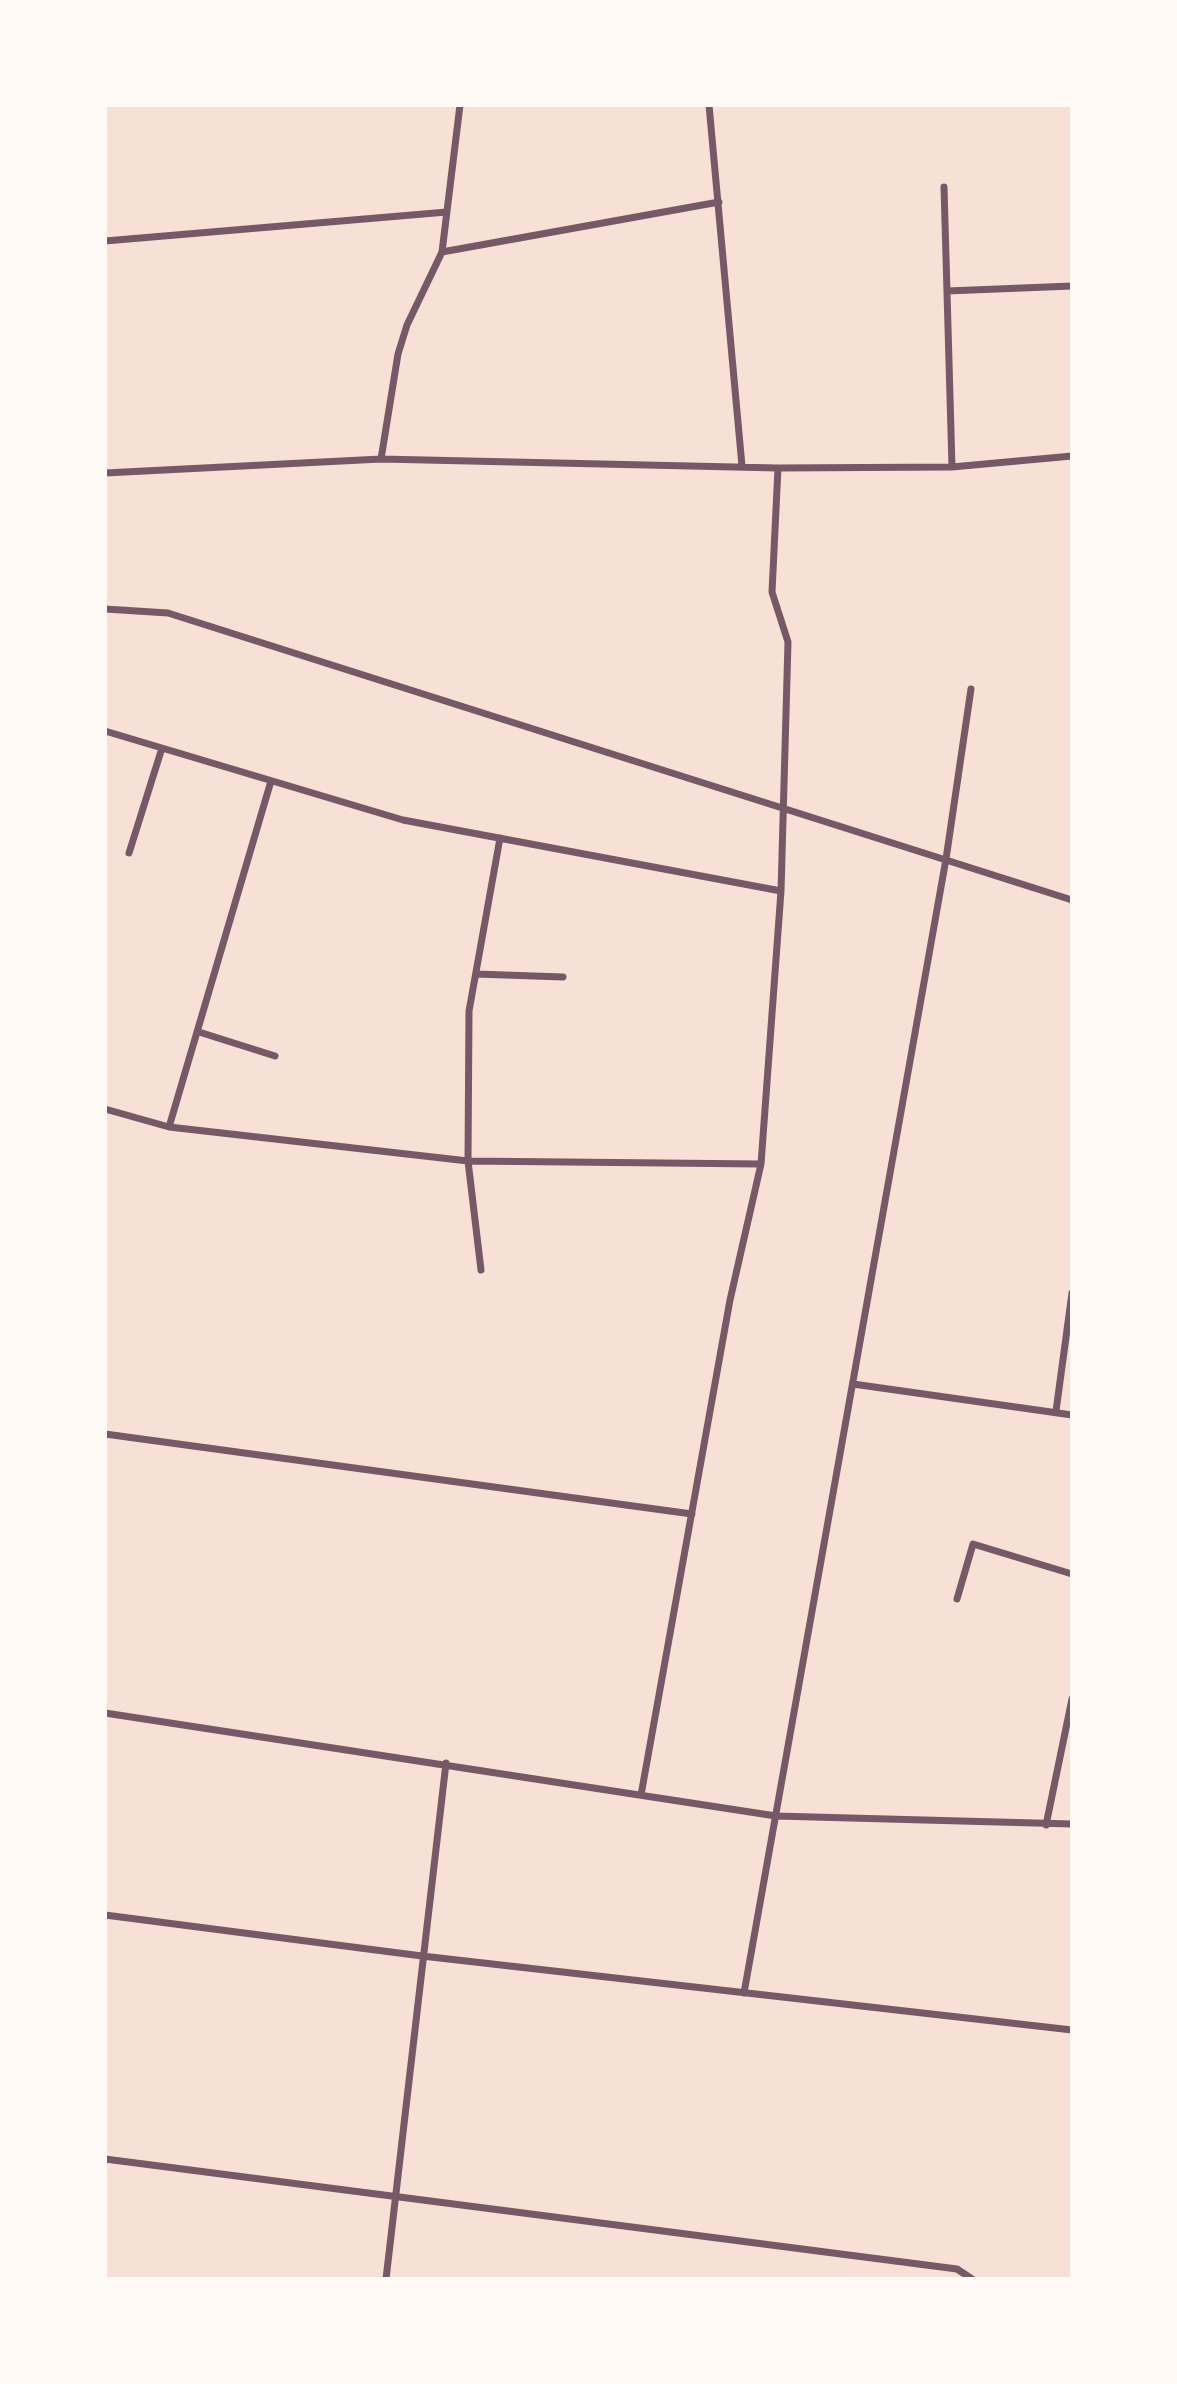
<!DOCTYPE html>
<style>
body{margin:0}
#map{position:relative;width:1177px;height:2384px;overflow:hidden;background:#f7e1d7;font-family:"DejaVu Sans",sans-serif}
canvas{display:block}
.frame{position:absolute;inset:0;border:107px solid #fffaf5;pointer-events:none}
</style>
<div id="map">
<canvas width="1177" height="2384"></canvas>
<div class="frame"></div>
</div>
<script>
const ctx = document.querySelector('canvas').getContext('2d');
ctx.lineJoin = 'round';
function shape(rows) {
  const path = new Path2D();
  for (const r of rows) {
    path.moveTo(r[0], r[1]);
    for (let i = 2; i < r.length; i += 2) path.lineTo(r[i], r[i + 1]);
  }
  return path;
}
function trace(path, color, width, dash) {
  ctx.strokeStyle = color;
  ctx.lineWidth = width;
  ctx.lineCap = dash ? 'butt' : 'round';
  ctx.setLineDash(dash || []);
  ctx.stroke(path);
}
trace(shape([
 [709,105,742,466],
 [944,187,952,467],
 [105,241,447,212],
 [442,252,719,202],
 [947,291,1072,286],
 [381,459,398,354,407,325,442,252,460,105],
 [105,473,381,459,778,468,952,467,1072,456],
 [105,609,168,613,1072,900],
 [105,731,403,820,781,891],
 [129,853,162,748],
 [476,974,563,977],
 [199,1032,275,1056],
 [105,1109,169,1127,468,1161,761,1164],
 [169,1127,271,781],
 [481,1270,468,1161,469,1011,500,838],
 [853,1384,1072,1415],
 [1056,1411,1072,1293],
 [105,1434,692,1514],
 [957,1599,973,1544,1072,1574],
 [105,1713,776,1816,1072,1824],
 [641,1795,730,1300,761,1164,781,891,788,642,772,592,778,468],
 [1046,1825,1072,1699],
 [105,1915,422,1956,1072,2030],
 [744,1993,946,859,971,689],
 [105,2159,957,2269,972,2279],
 [386,2279,446,1763]
]), '#755966', 7);
</script>
